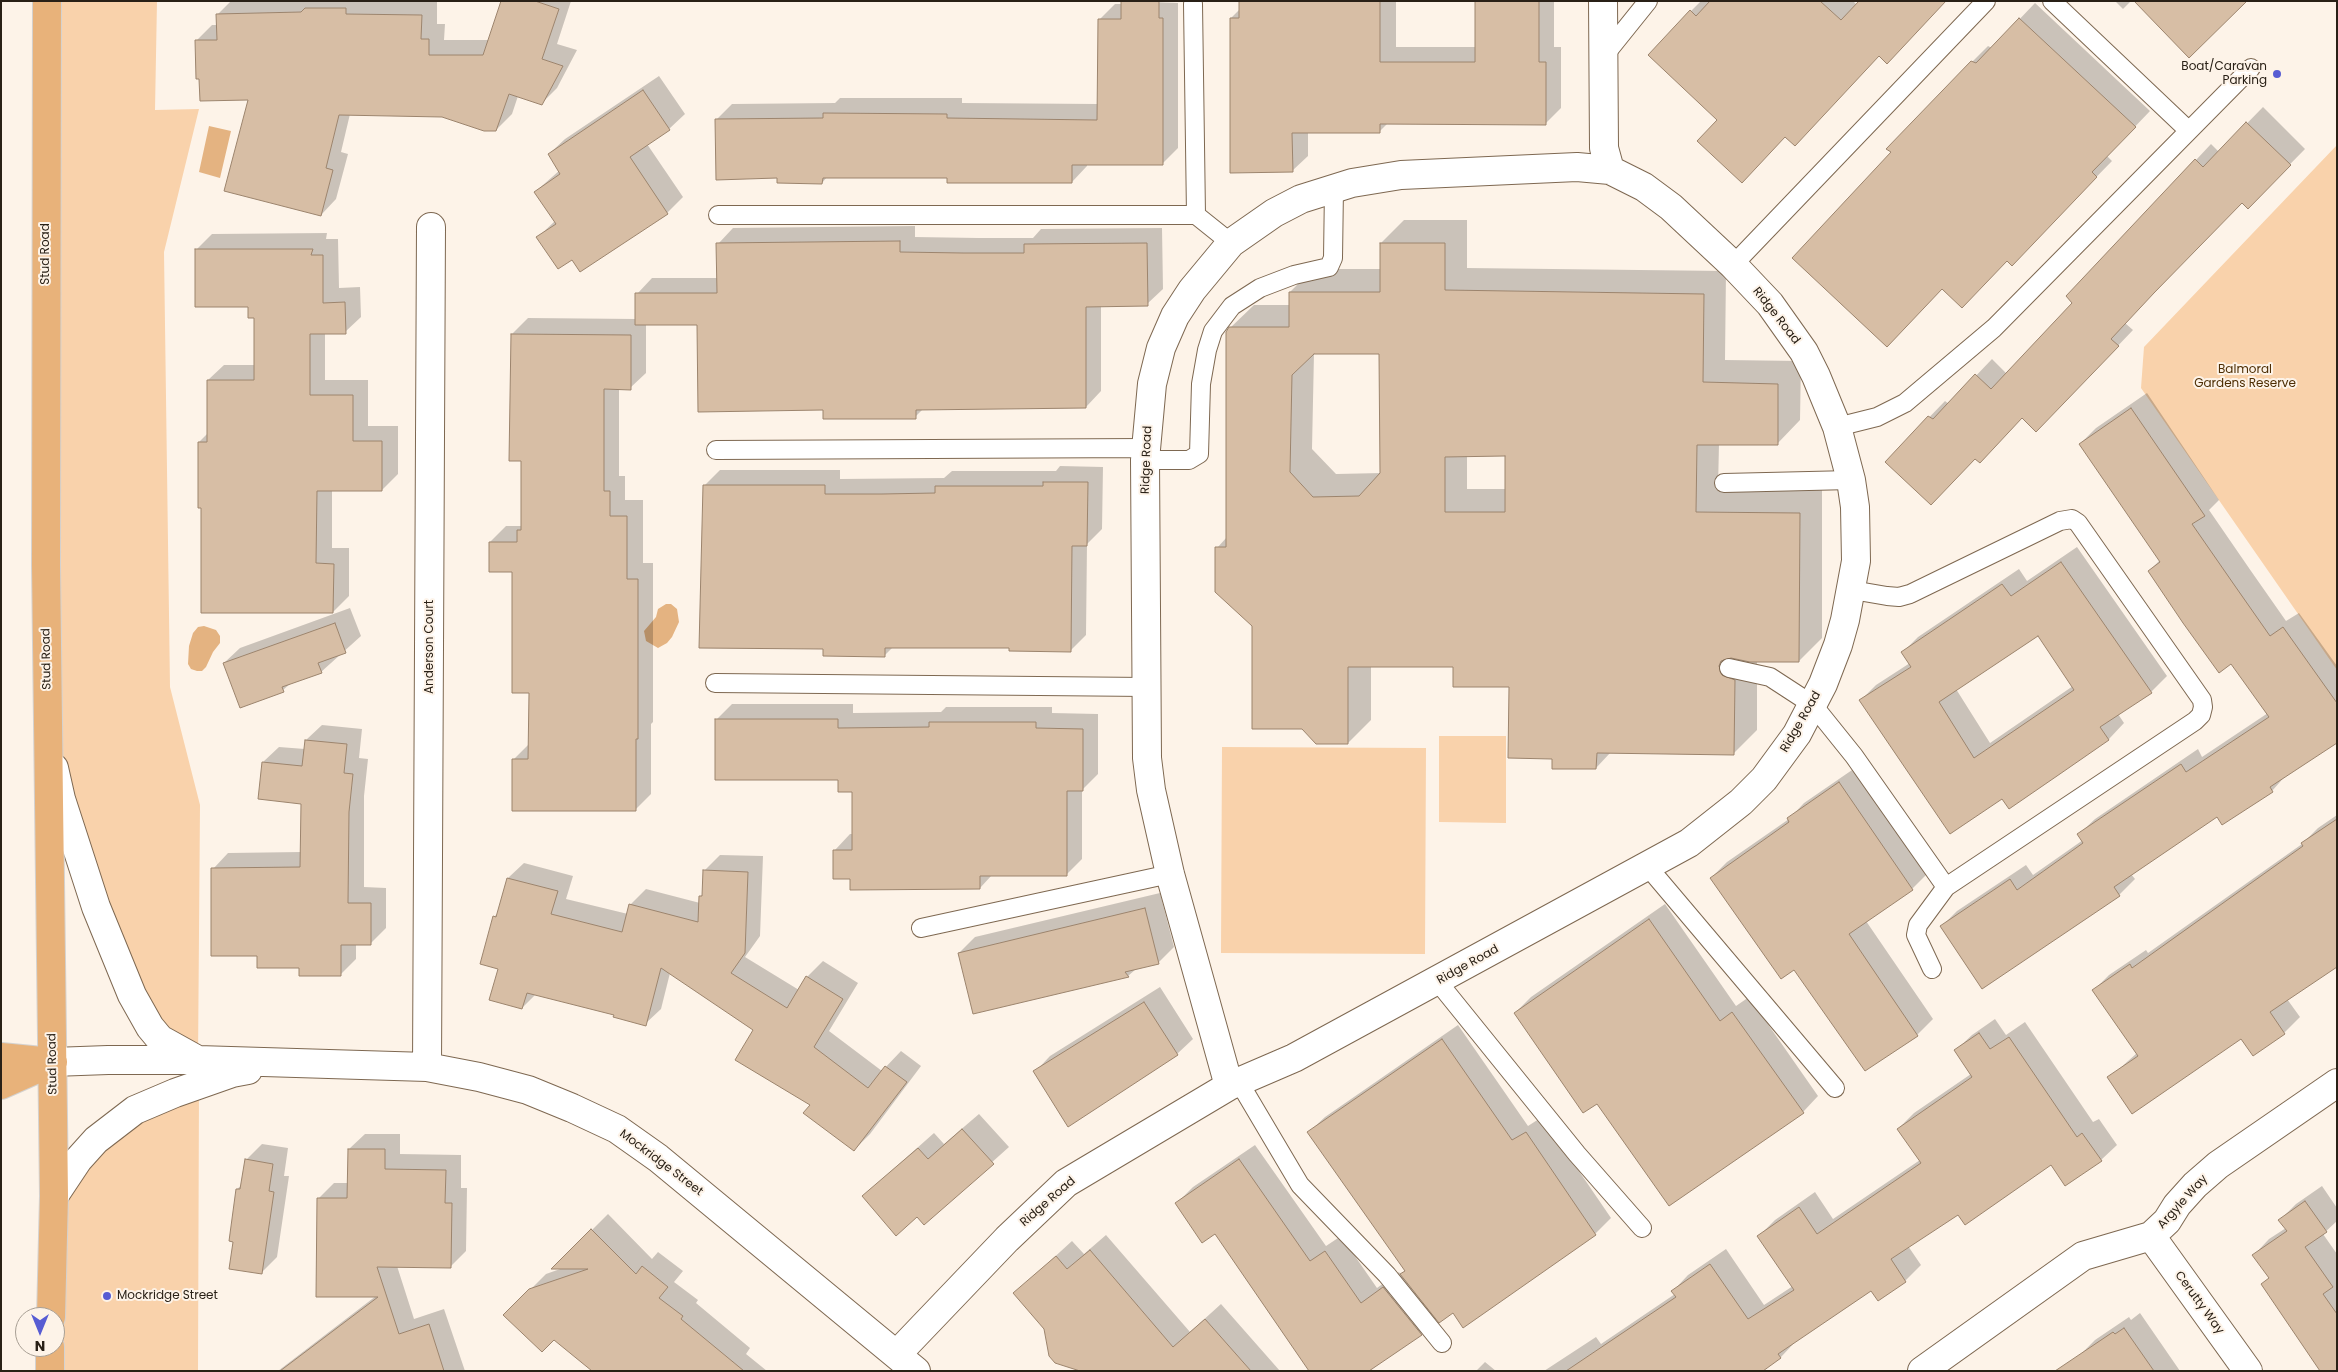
<!DOCTYPE html>
<style>
body{margin:0}
#map{position:relative;width:2338px;height:1372px;overflow:hidden;background:#fdf3e8;font-family:Poppins,sans-serif}
canvas{display:block}
.frame{position:absolute;inset:0;border:2px solid #292016;pointer-events:none}
.north{position:absolute;left:15px;top:1307px;width:50px;height:50px;box-sizing:border-box;background:#fdf3e8;border:1px solid #a89f94;border-radius:50%;rotate:180deg;font-size:14px;font-weight:700;line-height:20px;text-align:center;color:#292016}
.north::after{content:'';display:block;margin:auto;width:18px;height:22px;background:#575cd3;clip-path:polygon(50% 0,100% 100%,50% 72%,0 100%)}
</style>
<div id="map">
<canvas width="2338" height="1372"></canvas>
<div class="frame"></div>
<div class="north">N</div>
</div>
<script>
const ctx = document.querySelector('canvas').getContext('2d');
ctx.lineJoin = 'round';
function fillPath(path, color) {
  ctx.fillStyle = color;
  ctx.fill(path, 'evenodd');
}
function shape(rows) {
  const path = new Path2D();
  for (const r of rows) {
    path.moveTo(r[0], r[1]);
    for (let i = 2; i < r.length; i += 2) path.lineTo(r[i], r[i + 1]);
  }
  return path;
}
function trace(path, color, width, dash) {
  ctx.strokeStyle = color;
  ctx.lineWidth = width;
  ctx.lineCap = dash ? 'butt' : 'round';
  ctx.setLineDash(dash || []);
  ctx.stroke(path);
}
function label(font, color, halo, rows, align = 'center') {
  ctx.font = font + ' Poppins,sans-serif';
  ctx.lineWidth = 4;
  ctx.setLineDash([]);
  ctx.textBaseline = 'middle';
  ctx.strokeStyle = halo;
  ctx.fillStyle = color;
  for (const [text, x, y, turn = 0] of rows) {
    ctx.save();
    ctx.translate(x, y);
    ctx.rotate((+turn || 0) * Math.PI / 180);
    ctx.textAlign = isNaN(turn) ? turn : align;
    if (halo) ctx.strokeText(text, 0, 0);
    ctx.fillText(text, 0, 0);
    ctx.restore();
  }
}
fillPath(shape([
 [47,1,157,1,155,110,199,109,164,252,170,687,200,805,198,1060,160,1039,61,799],
 [2337,145,2337,670,2141,388,2144,347],
 [1439,736,1506,736,1506,823,1439,822],
 [1222,747,1426,748,1425,954,1221,953],
 [199,1085,198,1371,50,1371,55,1347,54,1196,78,1160]
]), '#f9d2ab');
fillPath(shape([
 [209,126,231,131,220,178,199,172],
 [666,604,671,604,677,609,679,622,672,637,667,643,658,648,646,641,644,631,656,617,658,609],
 [204,626,216,630,220,636,220,643,213,652,206,667,202,671,197,671,191,669,188,664,189,646,193,633,198,627]
]), '#e4b381');
fillPath(shape([
 [231,1,437,1,437,24,445,24,444,40,489,40,502,1,571,1,557,44,577,50,557,88,541,104,518,96,512,114,496,130,442,116,350,114,341,152,348,154,336,199,321,215,250,99,197,40,212,25,218,25,218,14],
 [1122,1,1178,3,1178,148,1162,164,1087,164,1087,166,1072,182,948,177,827,177,822,183,779,177,717,119,732,104,835,103,840,98,962,98,962,103,1099,104,1099,20,1115,4,1122,4],
 [1240,1,1396,1,1396,47,1476,47,1476,1,1554,1,1554,47,1561,47,1561,108,1545,124,1388,123,1380,131,1308,131,1308,156,1292,171,1231,18,1240,9],
 [1701,1,1853,1,1857,5,1786,136,1718,120,1691,11],
 [2115,1,2131,1,2123,9],
 [2035,3,2150,111,2107,156,2112,161,2027,248,1892,152,1972,62,1988,46,1992,48],
 [659,76,685,114,669,129,647,144,683,197,667,213,573,259,538,237,555,221,535,192,560,170,549,154,565,139],
 [2263,107,2305,149,2248,207,2242,201,2125,323,2133,330,2052,415,2022,417,1975,458,1886,462,1945,401,1949,404,1992,359,2007,374,2073,303,2196,160,2211,144,2219,152],
 [1404,220,1467,220,1467,268,1726,271,1725,360,1801,361,1800,420,1777,444,1719,444,1718,489,1822,490,1822,638,1799,661,1757,661,1757,730,1734,753,1611,752,1596,768,1554,757,1510,686,1454,666,1371,666,1371,720,1348,743,1253,626,1217,548,1227,537,1230,328,1254,305,1290,305,1290,292,1313,269,1381,269,1381,243],
 [1314,353,1381,353,1382,473,1336,474,1312,449],
 [1467,455,1506,455,1506,489,1467,489],
 [915,226,915,237,979,238,1033,238,1041,229,1162,228,1163,289,1147,304,1101,305,1101,391,1086,407,924,408,915,417,825,409,698,324,646,324,646,373,630,388,619,388,619,476,625,476,625,500,643,500,643,563,653,563,653,722,651,724,651,794,635,810,514,759,529,744,530,692,514,571,490,542,506,526,522,526,523,460,512,334,528,318,637,319,637,294,652,278,718,278,718,244,733,228],
 [327,233,326,239,338,239,339,288,360,287,361,317,345,332,325,332,325,380,368,380,368,426,398,426,398,474,382,490,332,490,332,548,349,548,349,596,333,612,203,507,199,442,208,433,208,380,224,365,255,365,255,317,249,306,196,250,212,234],
 [2147,393,2219,500,2209,510,2251,571,2286,621,2299,613,2337,666,2337,741,2287,774,2272,791,2217,815,2131,874,2135,879,2119,895,1941,927,1957,911,2026,865,2033,875,2083,840,2079,834,2095,819,2198,749,2202,757,2268,713,2231,662,2149,571,2160,560,2080,444,2096,428],
 [1060,466,1103,467,1102,529,1087,544,1086,635,1071,650,1010,646,893,647,884,656,824,647,704,486,720,470,840,470,840,479,944,478,952,471,1056,471],
 [2077,547,2167,676,2151,692,2118,714,2124,723,2109,739,2009,807,2002,797,1860,701,1876,685,1910,663,1903,652,1918,637,2019,569,2027,581],
 [2039,635,2073,686,1990,743,1956,689],
 [350,608,361,636,321,672,291,683,283,690,224,663,240,648],
 [732,704,853,704,853,713,941,712,946,707,1052,707,1052,713,1098,714,1098,774,1082,790,1082,859,1066,875,992,875,980,888,852,878,835,850,850,834,853,834,853,791,840,778,717,719],
 [322,725,362,729,359,758,368,759,364,796,364,887,386,888,386,928,370,944,356,944,356,959,340,975,301,967,258,954,213,869,228,853,301,852,302,803,263,762,279,747,305,749,306,740],
 [1855,768,1928,873,1912,889,1866,921,1933,1019,1917,1035,1865,1069,1794,968,1711,878,1727,862,1789,819,1804,803],
 [2337,815,2337,966,2287,999,2300,1017,2284,1033,2241,1037,2109,1078,2137,1053,2094,990,2109,975,2146,950,2148,953,2302,844,2318,828],
 [720,855,763,856,760,936,745,957,799,990,807,977,823,961,858,983,829,1031,882,1071,901,1051,921,1066,870,1134,854,1150,811,1105,755,1030,670,973,661,1009,645,1024,616,1014,536,994,522,1008,499,968,494,917,498,913,508,878,524,863,573,876,566,899,628,914,630,905,646,889,700,903,700,897,704,893,704,871],
 [1160,893,1174,947,1158,963,1136,969,1128,976,959,953,975,937],
 [1665,904,1736,1006,1749,997,1818,1096,1803,1112,1597,1102,1515,1013,1531,997],
 [1160,987,1193,1039,1177,1054,1035,1072,1050,1056],
 [1995,1019,2006,1035,2025,1022,2093,1122,2099,1119,2117,1145,2101,1160,2051,1164,1958,1214,1908,1246,1921,1265,1905,1281,1878,1299,1872,1290,1796,1341,1781,1357,1761,1371,1544,1371,1596,1337,1601,1344,1675,1294,1673,1291,1688,1275,1726,1249,1764,1305,1793,1286,1759,1236,1775,1220,1815,1192,1833,1219,1920,1160,1898,1129,1914,1113,1971,1074,1956,1050,1972,1035],
 [1458,1025,1528,1126,1542,1117,1611,1218,1595,1234,1464,1326,1453,1311,1437,1318,1421,1334,1215,1233,1177,1203,1193,1187,1255,1145,1326,1246,1341,1236,1377,1288,1399,1272,1401,1275,1406,1270,1309,1132,1325,1117],
 [979,1114,1009,1147,924,1223,917,1215,863,1196,934,1133,944,1144],
 [365,1134,400,1134,400,1154,461,1155,461,1188,467,1188,466,1251,451,1266,397,1266,414,1319,444,1309,465,1371,278,1371,376,1296,318,1199,334,1183,349,1183,349,1149],
 [262,1144,288,1148,284,1176,289,1176,277,1257,262,1272,235,1240,237,1189,242,1185,246,1160],
 [2322,1186,2337,1208,2337,1221,2323,1234,2337,1254,2337,1371,2262,1284,2270,1277,2254,1255,2269,1239,2286,1228,2280,1220,2296,1204],
 [608,1214,652,1259,658,1252,683,1271,674,1282,698,1300,696,1303,750,1348,746,1354,767,1371,674,1371,514,1306,546,1274,563,1268,554,1268],
 [1106,1235,1190,1332,1221,1304,1280,1371,1129,1371,1045,1328,1015,1293,1072,1241,1084,1254],
 [2140,1313,2180,1371,2071,1371,2080,1355,2095,1340,2129,1317,2131,1320],
 [1485,1362,1496,1371,1476,1371]
]), '#0003');
const building = shape([
 [501,1,535,1,559,9,542,59,563,66,542,105,509,94,496,131,484,131,442,117,339,115,326,168,333,170,321,216,224,191,248,100,200,101,199,79,196,79,195,40,217,40,216,14,301,12,305,8,346,8,346,14,422,15,421,39,429,39,429,55,483,55,501,1],
 [1121,1,1159,1,1159,18,1163,18,1163,165,1072,165,1072,183,947,183,947,178,823,178,822,184,777,183,777,178,716,180,715,119,823,118,823,113,947,114,947,118,1097,120,1098,19,1121,19,1121,1],
 [1239,1,1380,1,1380,62,1475,62,1475,1,1539,1,1539,62,1546,62,1546,125,1380,124,1380,133,1292,133,1293,172,1230,173,1230,18,1239,18,1239,1],
 [1710,1,1820,1,1841,20,1859,1,1946,1,1887,64,1879,56,1795,146,1785,137,1742,183,1697,141,1717,120,1648,55,1690,10,1696,16,1710,1],
 [2134,1,2247,1,2189,58,2134,1],
 [2019,18,2136,127,2092,172,2097,177,2012,266,2007,261,1962,308,1942,289,1887,347,1792,258,1891,152,1886,149,1971,61,1976,63,2019,18],
 [643,90,670,130,630,157,668,214,580,272,572,260,558,269,536,237,556,224,534,192,560,174,548,154,643,90],
 [2246,122,2291,165,2248,209,2242,203,2154,293,2111,339,2119,346,2036,432,2022,418,1980,463,1975,459,1931,505,1885,462,1928,416,1933,419,1975,374,1991,389,2072,303,2066,296,2195,159,2203,167,2246,122],
 [900,241,900,252,963,253,1024,253,1024,244,1147,243,1148,306,1086,307,1086,408,916,410,916,419,823,419,823,410,698,412,697,325,635,325,635,293,717,293,716,243,900,241],
 [1380,243,1445,243,1445,290,1704,294,1703,382,1778,384,1778,445,1697,445,1696,512,1800,513,1799,662,1750,662,1731,658,1721,661,1719,666,1722,675,1735,680,1734,755,1597,753,1596,769,1552,769,1552,759,1508,758,1509,687,1453,687,1453,667,1348,667,1348,744,1316,744,1302,729,1252,729,1252,626,1215,592,1215,547,1226,547,1226,332,1229,327,1289,327,1289,292,1380,292,1380,243],
 [1314,354,1379,354,1380,473,1359,496,1313,497,1290,472,1292,375,1314,354],
 [1505,456,1505,512,1445,512,1445,457,1505,456],
 [195,249,313,249,311,255,323,255,323,303,345,302,346,334,310,334,310,395,353,395,353,441,382,441,382,491,317,491,316,563,334,564,333,613,201,613,201,508,198,508,198,442,207,442,207,380,254,380,254,318,248,318,248,307,195,307,195,249],
 [511,334,631,335,631,390,604,389,604,491,610,491,610,516,627,516,627,579,638,579,638,739,636,739,636,811,512,811,512,759,528,759,529,693,512,693,512,572,489,572,489,542,517,542,517,530,521,530,521,461,509,461,511,334],
 [2131,408,2205,516,2192,524,2235,586,2270,636,2283,627,2337,703,2337,743,2270,787,2273,792,2222,825,2217,817,2114,887,2120,896,1982,989,1940,926,2010,879,2017,890,2083,843,2077,834,2181,764,2186,772,2269,717,2231,664,2219,673,2183,623,2148,571,2160,562,2079,444,2131,408],
 [1043,482,1088,482,1087,546,1072,546,1071,652,1009,651,1009,648,885,648,885,657,823,656,823,649,699,648,703,485,825,485,825,494,882,494,935,493,935,486,1043,486,1043,482],
 [2061,562,2152,693,2100,727,2109,740,2057,776,2009,809,2002,799,1950,834,1859,700,1911,667,1901,652,2002,584,2011,596,2061,562],
 [2038,636,2074,690,1974,758,1939,702,2038,636],
 [335,623,346,653,318,663,322,673,282,687,284,692,240,708,223,663,335,623],
 [715,719,838,719,838,728,929,727,929,722,1036,722,1036,728,1083,729,1083,791,1067,791,1067,876,980,876,980,889,850,890,850,879,833,879,833,850,852,850,852,792,838,792,838,780,715,780,715,719],
 [305,740,347,744,344,773,353,774,349,812,348,903,371,903,371,945,341,945,341,976,299,976,299,968,257,968,257,956,211,956,211,868,300,867,301,804,258,799,262,762,302,766,305,740],
 [1839,782,1913,890,1849,934,1918,1036,1865,1071,1794,970,1781,979,1710,878,1789,822,1787,818,1839,782],
 [2337,819,2337,967,2270,1012,2285,1034,2253,1056,2241,1039,2132,1114,2107,1077,2138,1056,2092,990,2130,964,2132,968,2303,846,2301,843,2337,819],
 [703,870,748,872,745,953,731,973,787,1008,806,976,843,999,814,1047,868,1088,885,1066,907,1082,854,1151,803,1113,810,1105,735,1060,753,1030,661,968,646,1026,613,1017,614,1015,527,993,522,1009,489,1000,498,969,480,964,493,916,496,917,507,878,558,891,551,914,622,932,629,904,698,922,699,896,702,896,703,870],
 [1145,908,1159,964,1125,972,1129,977,973,1014,958,953,1145,908],
 [1649,919,1720,1021,1732,1012,1804,1113,1669,1206,1597,1104,1583,1113,1514,1013,1649,919],
 [1144,1002,1178,1055,1068,1127,1033,1071,1144,1002],
 [1979,1033,1990,1049,2009,1037,2077,1137,2082,1133,2102,1161,2065,1186,2051,1165,1965,1225,1958,1215,1891,1259,1906,1282,1878,1301,1871,1291,1778,1354,1781,1358,1763,1371,1566,1371,1676,1297,1671,1291,1710,1264,1748,1319,1794,1290,1757,1236,1799,1207,1817,1234,1921,1163,1897,1129,1972,1077,1954,1050,1979,1033],
 [1442,1039,1512,1140,1526,1132,1596,1235,1463,1328,1453,1313,1439,1323,1400,1274,1405,1271,1307,1132,1442,1039],
 [962,1129,994,1164,924,1225,917,1217,896,1236,862,1196,918,1148,928,1159,962,1129],
 [348,1149,385,1149,385,1169,446,1170,445,1203,452,1203,451,1268,377,1267,399,1334,429,1324,444,1371,280,1371,378,1297,316,1297,317,1198,347,1198,348,1149],
 [245,1159,273,1164,269,1191,274,1192,262,1274,229,1269,233,1242,229,1241,236,1189,240,1189,245,1159],
 [1239,1159,1310,1261,1325,1251,1361,1303,1383,1287,1422,1335,1369,1371,1309,1371,1215,1234,1202,1243,1175,1203,1239,1159],
 [2305,1201,2327,1232,2305,1247,2333,1287,2323,1294,2337,1314,2337,1371,2320,1371,2261,1284,2269,1278,2252,1255,2287,1231,2278,1220,2305,1201],
 [591,1229,636,1274,642,1266,668,1287,659,1298,683,1316,681,1319,744,1371,592,1371,554,1340,542,1352,503,1315,529,1289,588,1269,551,1269,591,1229],
 [1090,1250,1173,1347,1205,1319,1251,1371,1080,1371,1055,1363,1049,1356,1044,1329,1013,1293,1056,1256,1067,1269,1090,1250],
 [2124,1328,2154,1371,2055,1371,2113,1332,2115,1334,2124,1328]
]);
fillPath(building, '#d7bea5');
trace(building, '#9c846d', 1);
const lane = shape([
 [2052,1,2188,130],
 [1193,4,1196,215],
 [1603,57,1648,1],
 [718,215,1196,215,1231,243],
 [1733,265,1986,1],
 [1837,427,1877,417,1905,403,1994,328,2251,68],
 [716,450,1146,448],
 [1145,460,1189,460,1199,454,1201,384,1207,350,1213,331,1232,306,1260,288,1294,275,1329,267,1333,258,1334,188],
 [1724,483,1851,480],
 [1852,590,1887,596,1899,597,1910,594,2060,521,2072,519,2078,523,2202,700,2203,707,2201,715,2195,721,1946,887,1918,925,1916,935,1932,969],
 [1729,668,1770,677,1813,705,1854,756,1946,887],
 [715,683,1147,687],
 [1648,867,1835,1088],
 [921,928,1170,874],
 [1438,982,1577,1154,1642,1228],
 [1239,1082,1300,1185,1387,1275,1442,1343]
]);
const street = shape([
 [1603,1,1604,148,1610,170],
 [54,768,61,799,96,907,132,995,150,1027,160,1039,196,1059],
 [53,1062,108,1060,198,1060,427,1067,479,1077,528,1090,572,1108,617,1129,658,1158,916,1371],
 [427,1067,431,227],
 [54,1196,78,1160,96,1140,135,1110,175,1093,232,1073,248,1070],
 [2151,1236,2248,1371],
 [897,1354,1007,1239,1066,1183,1229,1086,1294,1058,1689,843,1741,802,1764,779,1797,734,1823,684,1838,645,1845,620,1856,561,1855,507,1851,480,1837,427,1816,376,1804,352,1770,304,1733,265,1671,207,1644,187,1610,170,1577,167,1401,175,1352,183,1301,199,1274,213,1231,243,1192,290,1175,316,1161,348,1152,384,1145,460,1147,758,1151,790,1170,874,1229,1086],
 [1922,1371,2083,1256,2151,1236,2167,1221,2177,1205,2195,1185,2218,1165,2337,1083]
]);
const highway = shape([
 [47,1,46,565,54,1196,51,1317],
 [1,1057,52,1062],
 [1,1085,53,1062],
 [50,1371,50,1347]
]);
trace(lane, '#7e6851', 20);
trace(street, '#7e6851', 30);
trace(highway, '#d4d2d0', 30);
trace(lane, '#fff', 18);
trace(street, '#fff', 28);
trace(highway, '#e8b27a', 28);
for (const [x, y, r, color] of [
 [2277,74,5,"#575cd3"],
 [107,1296,5,"#575cd3"]
]) {
  const dot = new Path2D();
  dot.arc(x, y, r, 0, 2 * Math.PI);
  ctx.fillStyle = color;
  ctx.fill(dot);
  trace(dot, '#fdf3e8', 2);
}
label('12px', '#292016', '#fdf3e8', [
 ["Boat/Caravan",2267,67],
 ["Parking",2267,81],
 ["Mockridge Street",117,1296,"left"]
], 'right');
label('12px', '#292016', '#fdf3e8', [
 ["Stud Road",46,254,-90],
 ["Ridge Road",1776,316,52],
 ["Ridge Road",1147,460,-88],
 ["Anderson Court",430,647,-90],
 ["Stud Road",47,659,-91],
 ["Ridge Road",1801,722,-60],
 ["Ridge Road",1468,965,-29],
 ["Stud Road",53,1064,-91],
 ["Mockridge Street",661,1163,37],
 ["Ridge Road",1048,1202,-41],
 ["Argyle Way",2183,1202,-48],
 ["Cerutty Way",2199,1303,54]
]);
label('12px', '#4e2e04', '#fdf3e8', [
 ["Balmoral",2245,370],
 ["Gardens Reserve",2245,384]
]);
</script>
